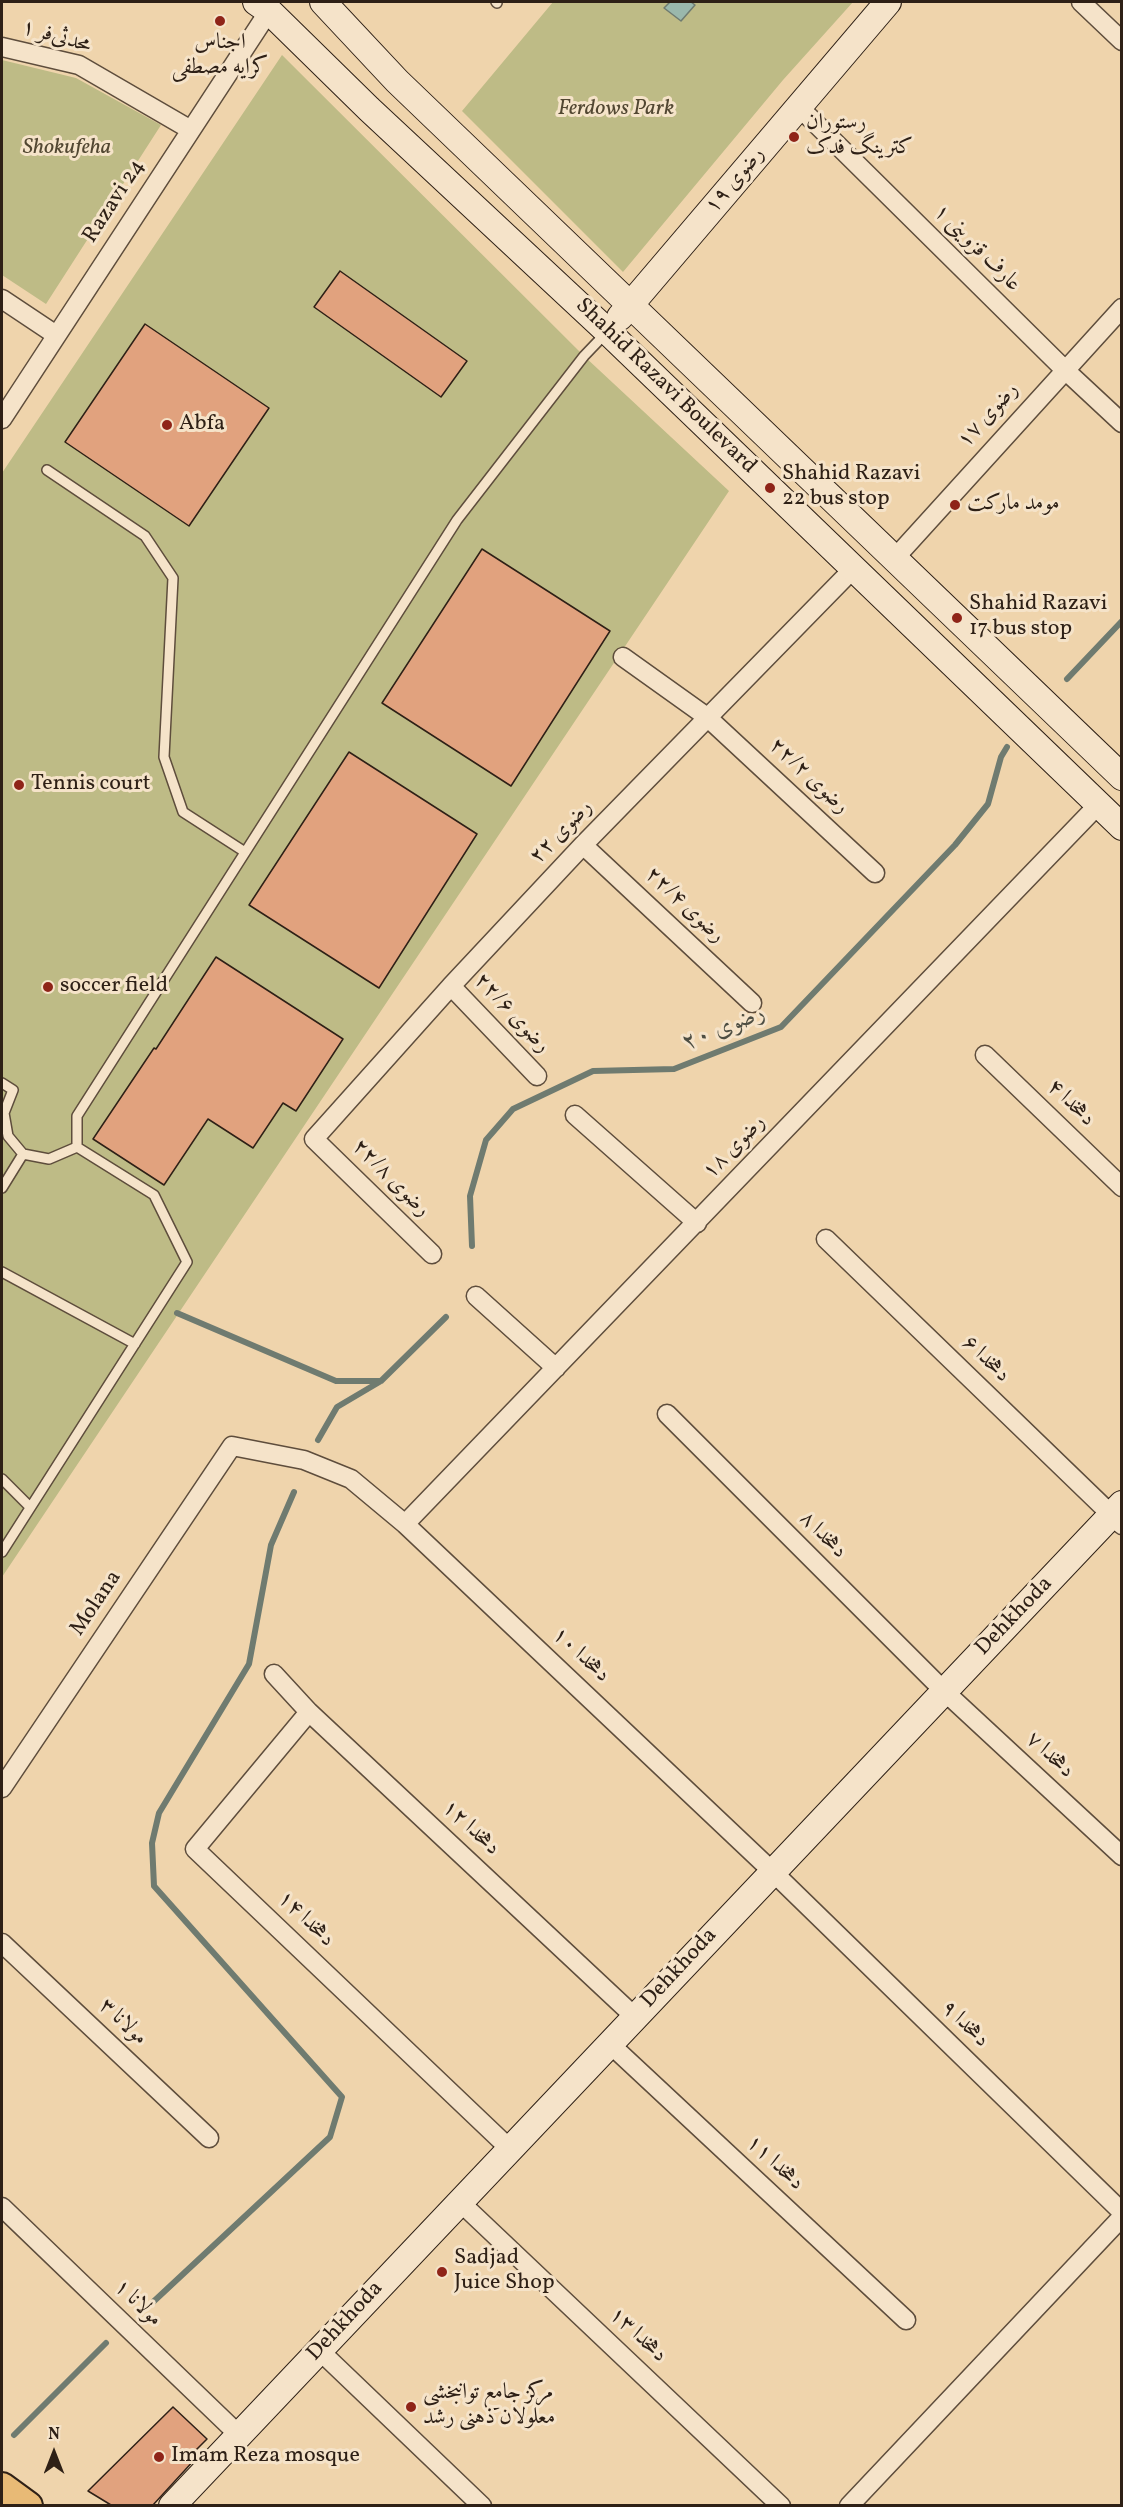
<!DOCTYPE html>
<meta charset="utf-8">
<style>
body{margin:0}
#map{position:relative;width:1123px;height:2507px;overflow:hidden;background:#efd4ac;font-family:Vollkorn,serif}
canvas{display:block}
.frame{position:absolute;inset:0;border:3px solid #2e2016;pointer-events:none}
.north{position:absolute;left:24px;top:2423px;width:60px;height:60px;-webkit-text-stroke:4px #f5e3c9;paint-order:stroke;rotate:0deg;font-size:16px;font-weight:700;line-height:24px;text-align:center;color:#2e2016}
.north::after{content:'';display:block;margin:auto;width:21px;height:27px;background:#2e2016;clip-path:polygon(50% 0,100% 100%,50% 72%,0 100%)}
</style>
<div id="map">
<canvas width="1123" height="2507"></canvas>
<div class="frame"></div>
<div class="north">N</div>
</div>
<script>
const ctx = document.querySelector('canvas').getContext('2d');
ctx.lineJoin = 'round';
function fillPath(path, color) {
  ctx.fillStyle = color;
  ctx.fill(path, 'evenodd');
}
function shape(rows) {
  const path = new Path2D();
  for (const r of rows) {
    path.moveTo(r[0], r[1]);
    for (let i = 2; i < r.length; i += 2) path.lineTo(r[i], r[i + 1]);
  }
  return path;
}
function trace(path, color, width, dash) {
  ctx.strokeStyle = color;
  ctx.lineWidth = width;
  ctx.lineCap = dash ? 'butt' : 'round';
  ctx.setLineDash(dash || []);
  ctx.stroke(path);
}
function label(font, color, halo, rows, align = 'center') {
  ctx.font = font + ' Vollkorn,Amiri,serif';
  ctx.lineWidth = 6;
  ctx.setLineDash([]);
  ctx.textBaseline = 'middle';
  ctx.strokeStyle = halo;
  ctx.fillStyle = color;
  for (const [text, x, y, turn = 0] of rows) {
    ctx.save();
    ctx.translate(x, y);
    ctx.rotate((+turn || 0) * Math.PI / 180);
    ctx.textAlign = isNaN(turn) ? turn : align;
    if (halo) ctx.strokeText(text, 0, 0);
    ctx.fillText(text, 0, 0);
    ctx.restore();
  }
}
fillPath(shape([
 [553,2,853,2,783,80,623,272,462,111],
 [282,55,584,356,729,491,2,1577,2,473],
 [2,60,76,78,161,125,46,304,2,275]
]), '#bebb86');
const water = shape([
 [670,2,691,2,695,5,681,21,664,8,670,2]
]);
fillPath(water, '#9ab8ac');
trace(water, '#6f7b70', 1.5);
trace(shape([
 [1067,679,1122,621],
 [472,1246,470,1196,486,1140,513,1109,593,1071,674,1069,781,1027,955,845,988,804,1001,757,1007,747],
 [177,1313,336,1381,381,1381],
 [318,1440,337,1407,381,1381,446,1317],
 [152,2303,330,2137,342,2097,154,1886,152,1843,159,1813,249,1664,271,1545,294,1492],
 [14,2435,106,2343]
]), '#6f7b70', 6);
const building = shape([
 [340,271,467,361,441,397,314,307,340,271],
 [145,324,269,408,189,526,65,442,145,324],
 [482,549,610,631,511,786,382,703,482,549],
 [349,752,477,834,379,988,249,905,349,752],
 [216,957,343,1039,296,1111,283,1103,253,1148,208,1119,164,1185,93,1139,154,1048,156,1049,216,957],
 [173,2407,207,2439,192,2454,196,2458,153,2505,111,2505,88,2491,173,2407]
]);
fillPath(building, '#e1a27e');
trace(building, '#2e2016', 1.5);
const lane = shape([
 [496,2,497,3],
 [47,470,145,536,173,578,164,757,183,812,245,852],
 [2,1083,13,1090,4,1113,8,1136,23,1154,49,1159,77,1147,77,1116,457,520,584,356,606,333],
 [2,1188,23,1154],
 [2,1272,135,1344],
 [2,1479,30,1507],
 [2,1552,187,1262,154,1195,77,1147]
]);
const street = shape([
 [1081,2,1122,41],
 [2,47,79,65,191,130],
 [799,107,1064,369,1122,423],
 [2,299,56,335],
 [2,419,269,11],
 [895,558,1122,308],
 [623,657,707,717,875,873],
 [583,845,752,1003],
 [451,986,537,1076],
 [985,1055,1122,1187],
 [575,1115,697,1223],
 [826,1239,1122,1525],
 [432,1254,314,1139,451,986,583,845,854,568],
 [476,1296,556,1368],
 [667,1414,944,1691,1122,1856],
 [405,1524,1098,805],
 [274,1674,309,1712,635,2017],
 [309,1712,195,1849,510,2149],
 [2,1788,232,1446,304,1460,351,1479,405,1524,773,1872,1122,2212],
 [2,1943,209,2138],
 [610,2044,906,2320],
 [460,2202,781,2506],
 [2,2207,239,2435],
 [319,2350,482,2506],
 [849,2506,1122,2217]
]);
const secondary = shape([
 [256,2,269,11,369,109,607,331,1122,827],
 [323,2,397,81,1122,777],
 [620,317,888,2],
 [172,2506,1122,1504]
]);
const primary = shape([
 [2,2487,28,2506]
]);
trace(lane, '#5e4d3c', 12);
trace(street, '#5e4d3c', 21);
trace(secondary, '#2e2016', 28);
trace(primary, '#2e2016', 32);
trace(lane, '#f5e3c9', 9);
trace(street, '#f5e3c9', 18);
trace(secondary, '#f5e3c9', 26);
trace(primary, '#e8ba76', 28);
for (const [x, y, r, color] of [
 [220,21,6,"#8f2418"],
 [794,137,6,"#8f2418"],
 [167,425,6,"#8f2418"],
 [770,488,6,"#8f2418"],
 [955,505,6,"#8f2418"],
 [957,618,6,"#8f2418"],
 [19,785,6,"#8f2418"],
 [48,987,6,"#8f2418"],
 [442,2272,6,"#8f2418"],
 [411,2407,6,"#8f2418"],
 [159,2457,6,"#8f2418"]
]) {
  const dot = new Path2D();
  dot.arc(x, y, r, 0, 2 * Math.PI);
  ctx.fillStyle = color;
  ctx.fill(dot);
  trace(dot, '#f5e3c9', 2);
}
label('22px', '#2e2016', '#f5e3c9', [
 ["محدثی‌فر ۱",56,38,16],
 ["رضوی ۱۹",736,181,-50],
 ["Razavi 24",115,202,-57],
 ["عارف قزوینی ۱",976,249,45],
 ["Shahid Razavi Boulevard",665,387,44],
 ["رضوی ۱۷",989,416,-48],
 ["رضوی ۲۲/۲",808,777,43],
 ["رضوی ۲۲",562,833,-46],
 ["رضوی ۲۲/۴",684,906,43],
 ["رضوی ۲۲/۶",511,1014,47],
 ["دهخدا ۴",1070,1104,44],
 ["رضوی ۱۸",735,1148,-46],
 ["رضوی ۲۲/۸",390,1179,45],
 ["دهخدا ۶",985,1360,44],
 ["دهخدا ۸",822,1536,45],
 ["Molana",97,1604,-56],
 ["Dehkhoda",1015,1617,-46],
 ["دهخدا ۱۰",580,1656,43],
 ["دهخدا ۷",1049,1756,43],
 ["دهخدا ۱۲",470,1829,43],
 ["دهخدا ۱۴",305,1920,44],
 ["Dehkhoda",680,1969,-47],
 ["مولانا ۳",122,2023,43],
 ["دهخدا ۹",964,2025,44],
 ["دهخدا ۱۱",774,2164,43],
 ["مولانا ۱",137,2304,44],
 ["Dehkhoda",346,2322,-47],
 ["دهخدا ۱۳",637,2336,43]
]);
label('22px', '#2e2016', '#f5e3c9', [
 ["اجناس",220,44,"center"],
 ["کرایه مصطفی",220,69,"center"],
 ["رستوران",806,124],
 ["کترینگ فدک",806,149],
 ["Abfa",179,425],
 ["Shahid Razavi",782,475],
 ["22 bus stop",782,500],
 ["مومد مارکت",967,505],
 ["Shahid Razavi",969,605],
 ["17 bus stop",969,630],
 ["Tennis court",31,785],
 ["soccer field",60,987],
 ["Sadjad",454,2259],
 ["Juice Shop",454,2284],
 ["مرکز جامع توانبخشی",423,2394],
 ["معلولان ذهنی رشد",423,2419],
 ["Imam Reza mosque",171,2457]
], 'left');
label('italic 22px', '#524732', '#f5e3c9', [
 ["Ferdows Park",616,110],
 ["Shokufeha",67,149]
]);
label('italic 24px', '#4e4e43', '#f5e3c9', [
 ["رضوی ۲۰",725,1029,-22]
]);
</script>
